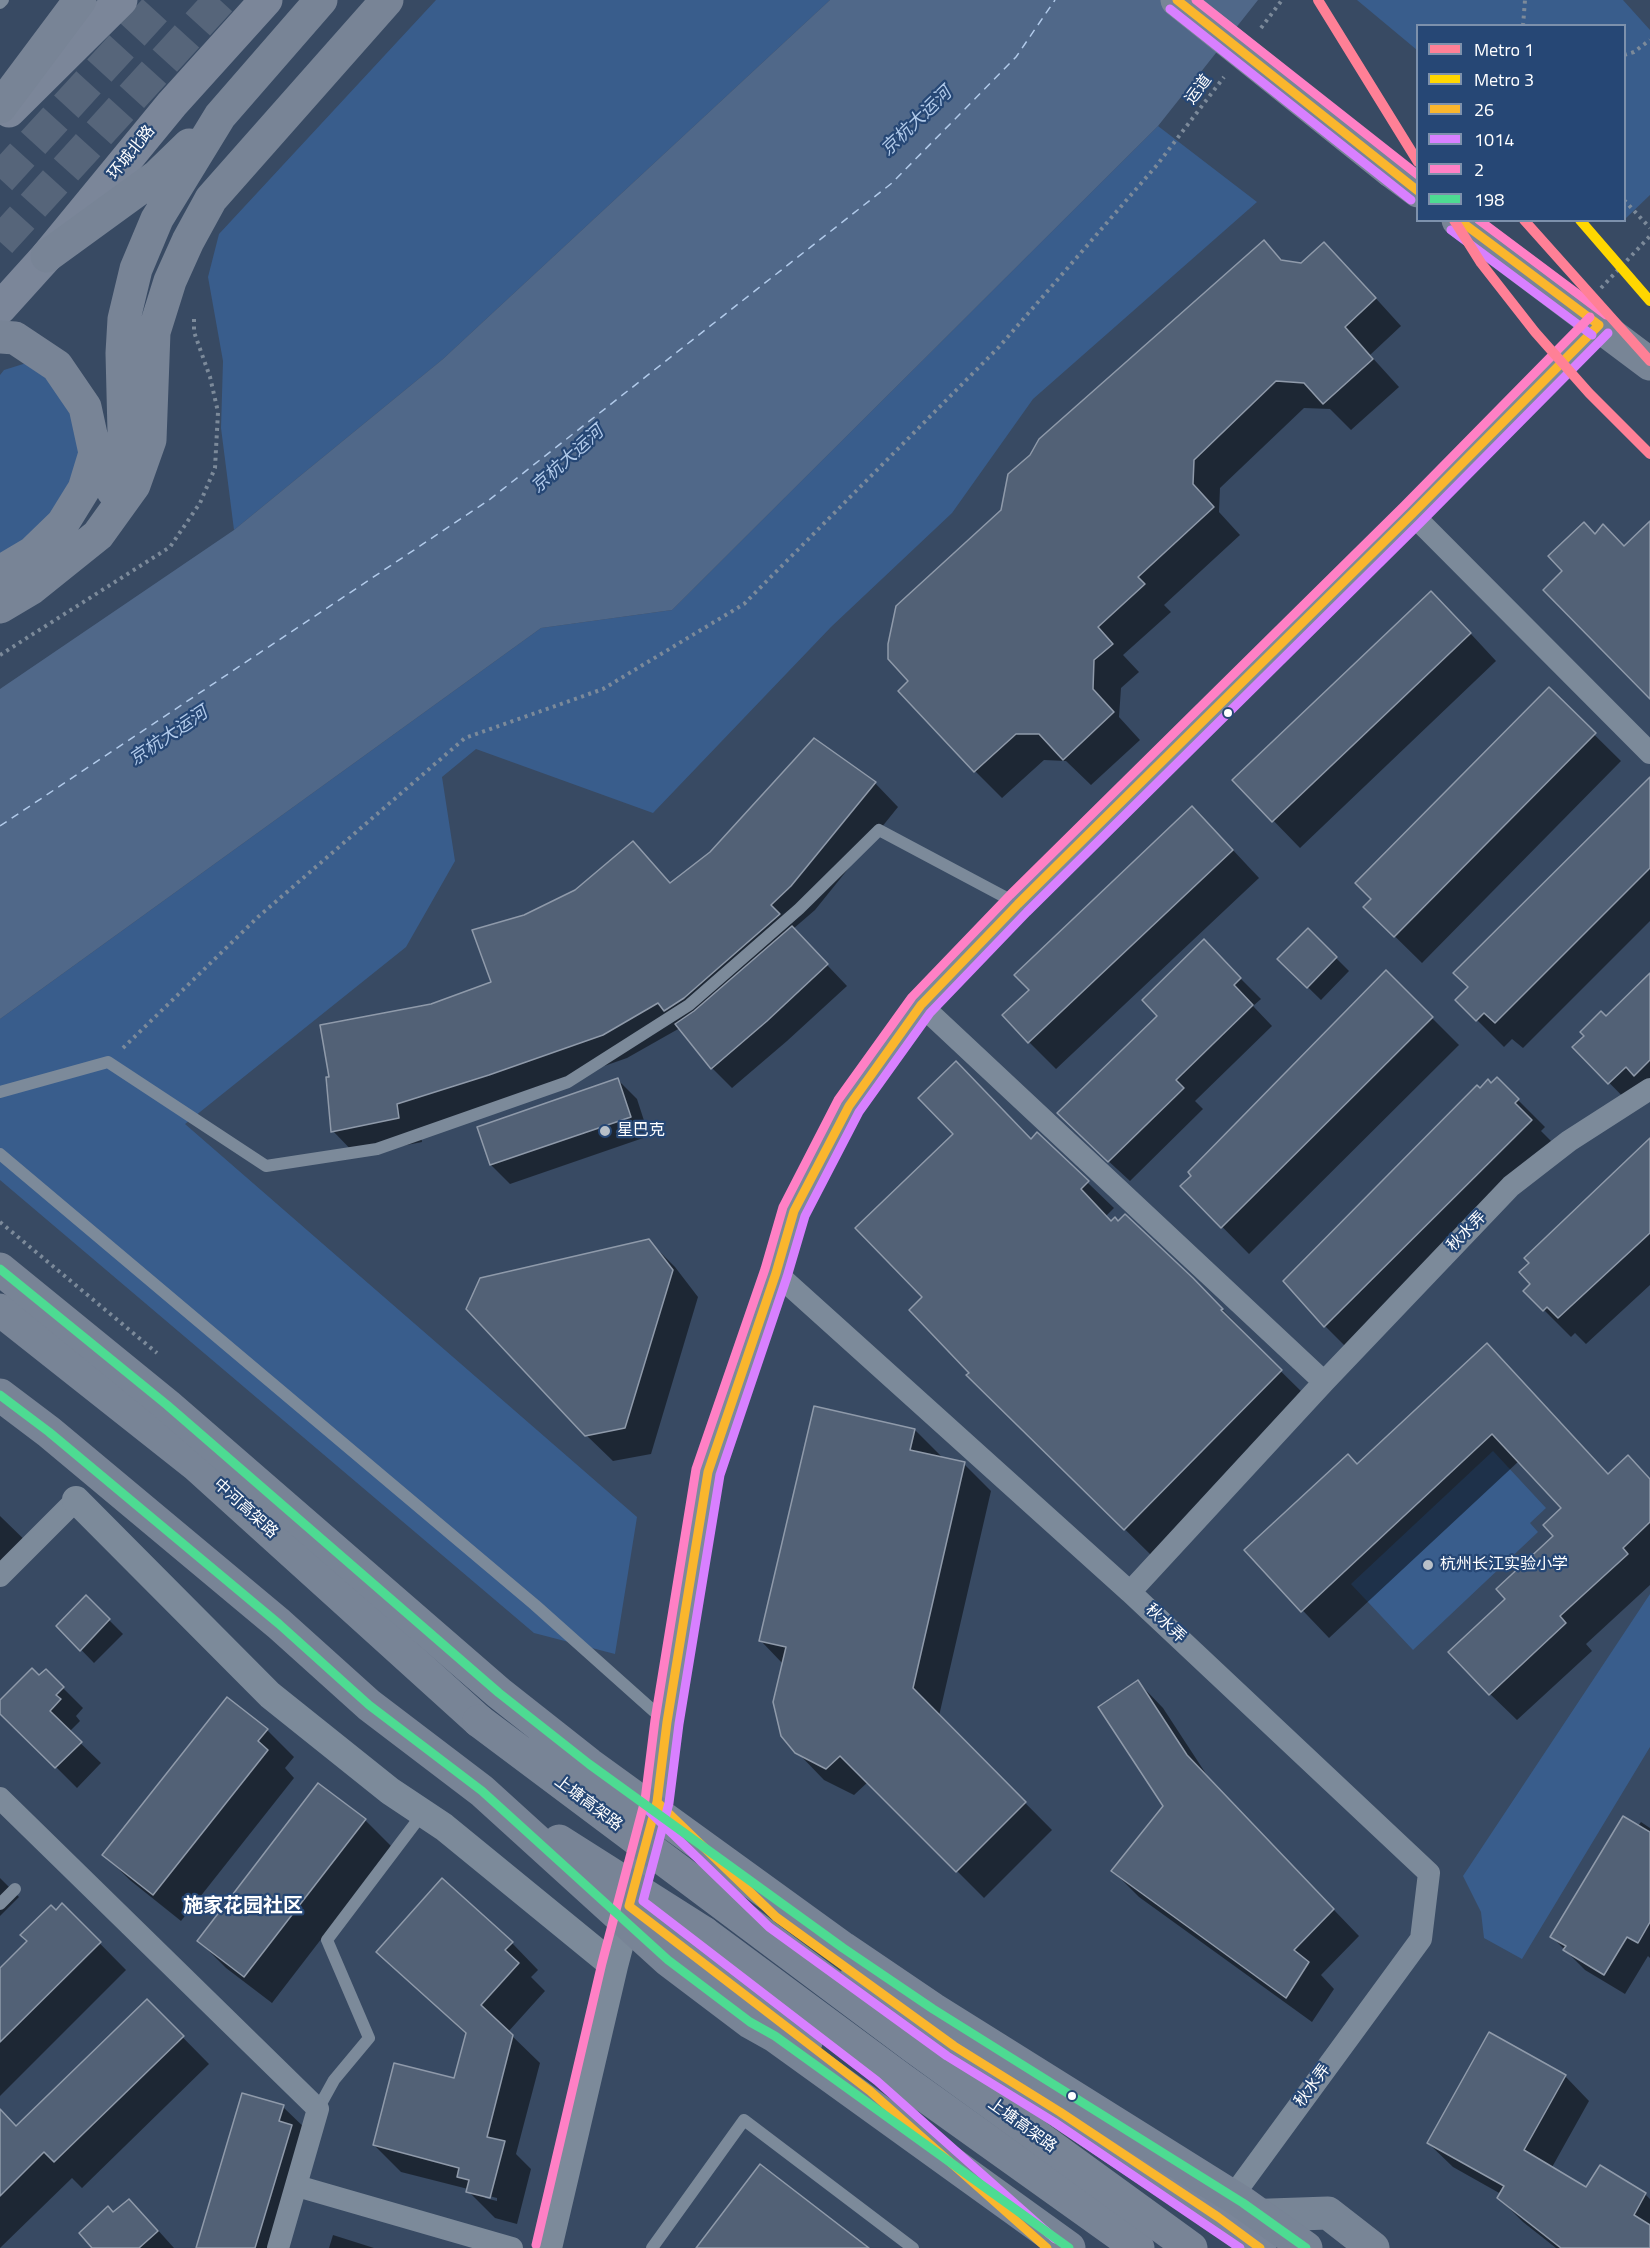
<!DOCTYPE html>
<meta charset="utf-8">
<style>
body{margin:0}
#map{position:relative;width:1650px;height:2248px;overflow:hidden;background:#384a63;font-family:"Titillium Web",sans-serif}
canvas{display:block}
.legend{position:absolute;left:1416px;top:24px;width:210px;height:198px;box-sizing:border-box;background:#264775;border:2px solid #7d91ac;margin:0;padding:8px 10px;list-style:none;font-size:18px;color:#fff}
.legend li{display:flex;align-items:center;gap:12px;height:30px}
.legend b{width:30px;border:2px solid #7d91ac}
</style>
<div id="map">
<canvas width="1650" height="2248"></canvas>
<ul class="legend">
<li><b style="height:8px;background:#ff8096"></b>Metro 1</li>
<li><b style="height:8px;background:#ffd700"></b>Metro 3</li>
<li><b style="height:8px;background:#fab62d"></b>26</li>
<li><b style="height:8px;background:#d880ff"></b>1014</li>
<li><b style="height:8px;background:#ff80c5"></b>2</li>
<li><b style="height:8px;background:#4ddb92"></b>198</li>
</ul>
</div>
<script>
const ctx = document.querySelector('canvas').getContext('2d');
ctx.lineJoin = 'round';
function fillPath(path, color) {
  ctx.fillStyle = color;
  ctx.fill(path, 'evenodd');
}
function shape(rows) {
  const path = new Path2D();
  for (const r of rows) {
    path.moveTo(r[0], r[1]);
    for (let i = 2; i < r.length; i += 2) path.lineTo(r[i], r[i + 1]);
  }
  return path;
}
function trace(path, color, width, dash) {
  ctx.strokeStyle = color;
  ctx.lineWidth = width;
  ctx.lineCap = dash ? 'butt' : 'round';
  ctx.setLineDash(dash || []);
  ctx.stroke(path);
}
function label(font, color, halo, rows, align = 'center') {
  ctx.font = font + ' "Titillium Web","Noto Sans SC",sans-serif';
  ctx.lineWidth = 4.5;
  ctx.setLineDash([]);
  ctx.textBaseline = 'middle';
  ctx.strokeStyle = halo;
  ctx.fillStyle = color;
  for (const [text, x, y, turn = 0] of rows) {
    ctx.save();
    ctx.translate(x, y);
    ctx.rotate((+turn || 0) * Math.PI / 180);
    ctx.textAlign = isNaN(turn) ? turn : align;
    if (halo) ctx.strokeText(text, 0, 0);
    ctx.fillText(text, 0, 0);
    ctx.restore();
  }
}
fillPath(shape([
 [436,0,830,0,443,359,234,530,221,428,223,361,208,277,219,234],
 [1357,0,1623,0,1650,30,1650,195,1625,219,1624,26,1418,26,1417,50],
 [1158,126,1257,202,1033,399,952,513,831,627,653,813,476,749,442,777,455,861,406,947,185,1124,637,1517,615,1654,534,1633,0,1180,0,1019,541,628,672,610],
 [36,360,99,429,56,512,0,565,0,375,4,370],
 [1493,1451,1546,1508,1530,1523,1538,1532,1413,1650,1351,1584],
 [1650,1594,1650,1747,1522,1959,1484,1938,1481,1912,1463,1876]
]), '#395d8c');
fillPath(shape([
 [830,0,1258,0,1158,126,672,610,541,628,0,1019,0,689,234,530,443,359]
]), '#506889');
fillPath(shape([
 [1264,242,1284,262,1302,265,1324,244,1351,271,1401,326,1370,355,1399,387,1351,430,1330,409,1304,408,1220,488,1219,512,1240,535,1164,605,1171,612,1123,655,1139,672,1121,688,1119,717,1140,740,1091,785,1066,761,1044,760,1002,798,975,771,910,681,1003,511],
 [1458,620,1496,661,1300,848,1234,780],
 [1549,690,1621,761,1422,963,1365,907],
 [875,783,898,807,815,910,793,929,847,986,787,1041,732,1088,712,1068,680,1028,627,1058,513,1098,420,1128,422,1142,356,1155,333,1131,431,1005,493,983,525,917,575,891,633,843,671,884],
 [1650,788,1650,921,1523,1048,1512,1039,1504,1047,1457,1000],
 [1219,835,1259,878,1056,1069,1029,1042,1031,990],
 [1308,930,1349,971,1321,1000,1279,959],
 [1204,942,1261,999,1253,1006,1272,1026,1195,1101,1203,1109,1130,1181,1079,1134,1159,1016],
 [1386,972,1459,1045,1249,1254,1182,1186],
 [1650,975,1650,1096,1636,1110,1574,1047],
 [1497,1079,1545,1127,1541,1131,1558,1148,1352,1353,1325,1326,1480,1090,1492,1085],
 [618,1080,637,1099,649,1136,510,1184,491,1165],
 [1037,1134,1114,1208,1106,1216,1112,1222,1218,1305,1247,1335,1246,1337,1306,1396,1151,1555,968,1375,971,1373,924,1297,1031,1140],
 [1650,1141,1650,1285,1586,1344,1575,1333,1571,1337,1525,1291],
 [649,1241,675,1267,698,1297,651,1454,613,1461,586,1435],
 [1514,1372,1609,1475,1650,1479,1650,1585,1586,1644,1592,1651,1517,1720,1490,1694,1507,1599,1555,1536,1563,1509,1519,1461,1329,1638,1246,1551,1357,1466],
 [915,1430,942,1457,964,1464,991,1491,939,1716,1052,1830,984,1898,868,1782,854,1795,824,1780,797,1752,783,1664,761,1641],
 [0,1516,35,1550,0,1586],
 [86,1597,123,1634,94,1663,58,1626],
 [46,1671,83,1708,76,1716,80,1721,69,1732,101,1763,77,1788,0,1711,0,1702,39,1678],
 [1138,1682,1163,1708,1212,1783,1359,1936,1321,1975,1334,1989,1312,2022,1139,1897,1113,1871,1165,1806],
 [267,1730,294,1757,285,1768,294,1778,181,1921,131,1881,104,1855],
 [365,1820,392,1847,272,2003,226,1968,199,1941],
 [1641,1822,1650,1828,1650,1958,1648,1956,1625,1994,1585,1970,1552,1937],
 [0,1878,19,1897,0,1916],
 [62,1905,126,1970,0,2096,0,1970],
 [512,1943,538,1970,531,1977,545,1991,508,2032,540,2063,516,2154,531,2169,517,2224,495,2218,468,2191,468,2189,401,2172,374,2145,455,2080,467,2035,378,1952],
 [485,2195,497,2198,497,2201,485,2198],
 [147,2001,209,2064,82,2188,72,2178,0,2248,0,2120,17,2128],
 [1565,2076,1589,2101,1551,2169,1586,2190,1645,2194,1650,2199,1650,2248,1556,2248,1523,2222,1499,2198,1501,2194,1453,2167,1428,2143],
 [283,2107,308,2131,286,2248,198,2248],
 [129,2201,156,2228,174,2248,94,2248,114,2214],
 [333,2235,374,2248,329,2248]
]), '#0007');
trace(shape([
 [0,826,489,500,892,183,1016,57,1055,0]
]), '#b1caea', 1.5, [8, 6]);
const building = shape([
 [1264,240,1281,260,1301,263,1324,242,1376,298,1345,327,1373,359,1323,404,1304,383,1276,381,1194,460,1193,484,1214,507,1138,577,1145,584,1098,627,1113,644,1094,660,1093,689,1114,712,1063,760,1039,734,1016,734,974,772,898,691,908,681,888,659,888,644,896,606,1001,510,1008,474,1030,455,1039,439,1264,240],
 [1650,521,1650,699,1543,590,1562,571,1548,556,1584,522,1595,534,1603,524,1624,546,1650,521],
 [1431,591,1471,633,1272,822,1232,780,1431,591],
 [1549,687,1596,733,1394,937,1363,907,1371,899,1355,883,1549,687],
 [814,738,876,782,791,886,771,905,780,914,684,998,664,1011,658,1003,603,1035,489,1075,397,1104,399,1118,331,1132,326,1077,329,1077,320,1025,431,1004,491,982,472,930,524,915,575,890,633,841,670,883,710,852,814,738],
 [1650,777,1650,868,1495,1023,1484,1013,1476,1021,1455,1000,1468,987,1453,973,1650,777],
 [1192,806,1233,850,1028,1043,1002,1015,1029,990,1014,975,1192,806],
 [792,926,828,964,767,1021,711,1069,675,1024,694,1011,792,926],
 [1308,928,1337,957,1307,988,1277,959,1308,928],
 [1204,939,1241,978,1234,985,1253,1005,1176,1080,1184,1088,1108,1162,1057,1113,1157,1016,1142,1000,1204,939],
 [1386,970,1433,1017,1221,1228,1180,1186,1191,1176,1188,1172,1386,970],
 [1650,973,1650,1060,1634,1076,1626,1067,1608,1084,1572,1047,1584,1036,1580,1032,1601,1011,1606,1016,1650,973],
 [956,1061,1031,1139,1037,1132,1089,1181,1081,1189,1111,1221,1115,1217,1118,1221,1125,1214,1193,1278,1223,1309,1221,1310,1282,1370,1124,1530,966,1375,969,1373,909,1310,922,1297,855,1228,953,1134,918,1098,956,1061],
 [1497,1077,1519,1099,1515,1103,1532,1120,1324,1327,1283,1281,1477,1085,1480,1088,1488,1079,1491,1083,1497,1077],
 [618,1078,631,1117,490,1165,477,1127,618,1078],
 [1650,1138,1650,1233,1558,1318,1547,1307,1543,1311,1523,1291,1530,1284,1519,1272,1529,1263,1524,1258,1650,1138],
 [649,1239,673,1270,625,1428,585,1436,466,1309,480,1278,649,1239],
 [1487,1343,1608,1474,1628,1455,1650,1479,1650,1522,1623,1548,1628,1554,1560,1616,1566,1623,1489,1695,1448,1652,1505,1599,1496,1589,1553,1536,1543,1525,1561,1508,1492,1434,1301,1612,1244,1550,1348,1454,1357,1464,1487,1343],
 [814,1406,915,1429,910,1450,965,1462,913,1688,1026,1802,956,1872,840,1756,826,1769,795,1753,781,1736,773,1702,786,1647,759,1641,814,1406],
 [86,1595,110,1619,80,1651,56,1626,86,1595],
 [32,1668,39,1675,46,1669,64,1687,56,1695,61,1699,50,1711,82,1742,55,1768,0,1714,0,1700,32,1668],
 [1138,1680,1187,1755,1334,1909,1294,1950,1309,1962,1286,1998,1111,1871,1163,1806,1098,1707,1138,1680],
 [227,1697,268,1729,258,1741,268,1750,153,1895,102,1855,227,1697],
 [318,1783,366,1819,244,1977,197,1941,318,1783],
 [1623,1816,1650,1832,1650,1922,1638,1943,1627,1937,1604,1975,1563,1950,1566,1946,1550,1937,1623,1816],
 [442,1878,513,1942,505,1950,519,1963,481,2005,513,2035,487,2137,505,2141,490,2198,466,2192,469,2180,457,2177,459,2168,373,2145,394,2063,454,2078,466,2033,376,1952,442,1878],
 [62,1903,101,1942,0,2042,0,1968,27,1941,20,1935,51,1905,56,1910,62,1903],
 [147,1999,184,2036,54,2162,44,2152,0,2196,0,2109,16,2126,147,1999],
 [1489,2032,1566,2075,1524,2150,1586,2187,1600,2165,1646,2193,1634,2215,1650,2225,1650,2248,1561,2248,1497,2198,1504,2186,1427,2143,1489,2032],
 [242,2093,284,2105,279,2121,292,2125,255,2248,196,2248,242,2093],
 [760,2164,869,2248,696,2248,760,2164],
 [129,2199,158,2231,139,2248,92,2248,79,2233,108,2206,113,2212,129,2199]
]);
fillPath(building, '#526176');
trace(building, '#8f9aaa', 1.5);
trace(shape([
 [0,179,164,0],
 [0,242,220,0]
]), '#56657a', 33, [33, 16]);
trace(shape([
 [1523,26,1525,0],
 [1261,28,1282,0],
 [1624,55,1634,52,1650,40],
 [1624,200,1650,228],
 [1601,288,1650,236],
 [0,655,170,547,200,503,215,468,218,412,210,377,194,332,194,315],
 [123,1048,258,917,465,738,603,689,744,604,999,347,1157,165,1224,77],
 [0,1222,157,1353]
]), '#7c8a9a', 4, [3, 4.5]);
trace(shape([
 [0,3,3,0],
 [0,1092,108,1062,266,1166,377,1149,568,1082,689,1005,799,909,879,830,1018,904],
 [0,1154,535,1605,666,1722],
 [0,1904,15,1889],
 [318,2109,334,2080,369,2038,327,1940,423,1813],
 [652,2248,744,2120,913,2248]
]), '#7c8a9a', 12);
trace(shape([
 [1412,514,1650,753],
 [921,1005,1324,1382],
 [776,1273,1130,1592],
 [0,1576,76,1500],
 [0,1798,318,2109,278,2248],
 [297,2186,512,2248],
 [1224,2208,1421,1939,1429,1873,1130,1592,1324,1382,1511,1186,1569,1141,1650,1089]
]), '#7c8a9a', 22);
trace(shape([
 [76,1500,270,1695,390,1791,444,1827,614,1966],
 [548,2248,614,1966,657,1802,667,1722,708,1472,776,1273,794,1211,849,1106,921,1005,1018,904,1412,514,1599,325]
]), '#7c8a9a', 28);
trace(shape([
 [1391,171,1418,191],
 [1458,220,1650,364],
 [1242,2216,1328,2213,1373,2248]
]), '#788596', 33);
trace(shape([
 [9,111,121,0],
 [0,308,47,256,172,104,266,0],
 [629,1906,806,2042],
 [857,1976,954,2046,1060,2112,1218,2217,1260,2248]
]), '#7b8699', 33);
trace(shape([
 [0,107,80,0],
 [47,256,157,176,189,145],
 [0,337,15,338,57,366,85,407,95,453,84,489,63,523,32,553,0,572],
 [113,491,122,464,124,432,122,353,124,319,136,269,157,219,220,116,321,0],
 [0,607,32,588,98,535,134,485,150,440,154,332,170,281,188,241,211,199,387,0],
 [0,1310,196,1465,479,1721],
 [704,1933,900,2078,1138,2248]
]), '#788496', 33);
trace(shape([
 [1177,0,1391,171]
]), '#788596', 33);
trace(shape([
 [0,1269,167,1405,499,1693,589,1764,843,1948,933,2009,1243,2203,1306,2248],
 [0,1395,49,1432,279,1624,369,1705,482,1791,668,1960,750,2022,775,2036,1069,2248],
 [479,1721,914,2047,1191,2248],
 [559,1841,704,1933]
]), '#788496', 33);
trace(shape([
 [1177,0,1418,191],
 [1459,220,1599,325],
 [657,1802,776,1917,954,2046,1060,2112,1218,2217,1260,2248],
 [1047,2248,870,2091,629,1906,657,1802,667,1722,708,1472,776,1273,794,1211,849,1106,921,1005,1018,904,1412,514,1599,325]
]), '#fab62d', 9);
trace(shape([
 [1170,9,1411,200],
 [1451,230,1592,335],
 [649,1811,769,1927,947,2056,1054,2122,1240,2248],
 [1055,2239,877,2081,643,1901,669,1803,679,1724,720,1475,787,1277,805,1216,859,1112,930,1013,1027,912,1420,523,1608,333]
]), '#d880ff', 9);
trace(shape([
 [1196,0,1418,175],
 [1479,220,1606,315],
 [536,2245,602,1963,645,1800,655,1720,696,1469,765,1269,783,1207,838,1100,912,997,1010,895,1404,506,1590,317]
]), '#ff80c5', 9);
trace(shape([
 [0,1269,167,1405,499,1693,589,1764,843,1948,933,2009,1243,2203,1306,2248],
 [0,1395,49,1432,279,1624,369,1705,482,1791,668,1960,750,2022,775,2036,1069,2248]
]), '#4ddb92', 9);
trace(shape([
 [1318,0,1418,162],
 [1454,220,1481,263,1535,332,1589,393,1650,454],
 [1524,220,1650,361]
]), '#ff8096', 10);
trace(shape([
 [1580,220,1650,301]
]), '#ffd700', 10);
for (const [x, y, r, color] of [
 [1228,713,5,"#fff"],
 [605,1131,6,"#b9c0c8"],
 [1428,1565,6,"#b9c0c8"],
 [1072,2096,5,"#fff"]
]) {
  const dot = new Path2D();
  dot.arc(x, y, r, 0, 2 * Math.PI);
  ctx.fillStyle = color;
  ctx.fill(dot);
  trace(dot, '#264775', 2);
}
label('16px', '#fff', '#264775', [
 ["运道",1199,90,-53],
 ["环城北路",132,153,-51],
 ["秋水弄",1467,1232,-46],
 ["中河高架路",245,1509,42],
 ["秋水弄",1165,1624,43],
 ["上塘高架路",588,1804,37],
 ["秋水弄",1313,2086,-54],
 ["上塘高架路",1022,2126,36]
]);
label('16px', '#fff', '#264775', [
 ["星巴克",617,1131],
 ["杭州长江实验小学",1440,1565]
], 'left');
label('italic 18px', '#b1caea', '#264775', [
 ["京杭大运河",917,122,-44],
 ["京杭大运河",568,460,-42],
 ["京杭大运河",169,737,-34]
]);
label('bold 20px', '#fff', '#264775', [
 ["施家花园社区",243,1907]
]);
</script>
